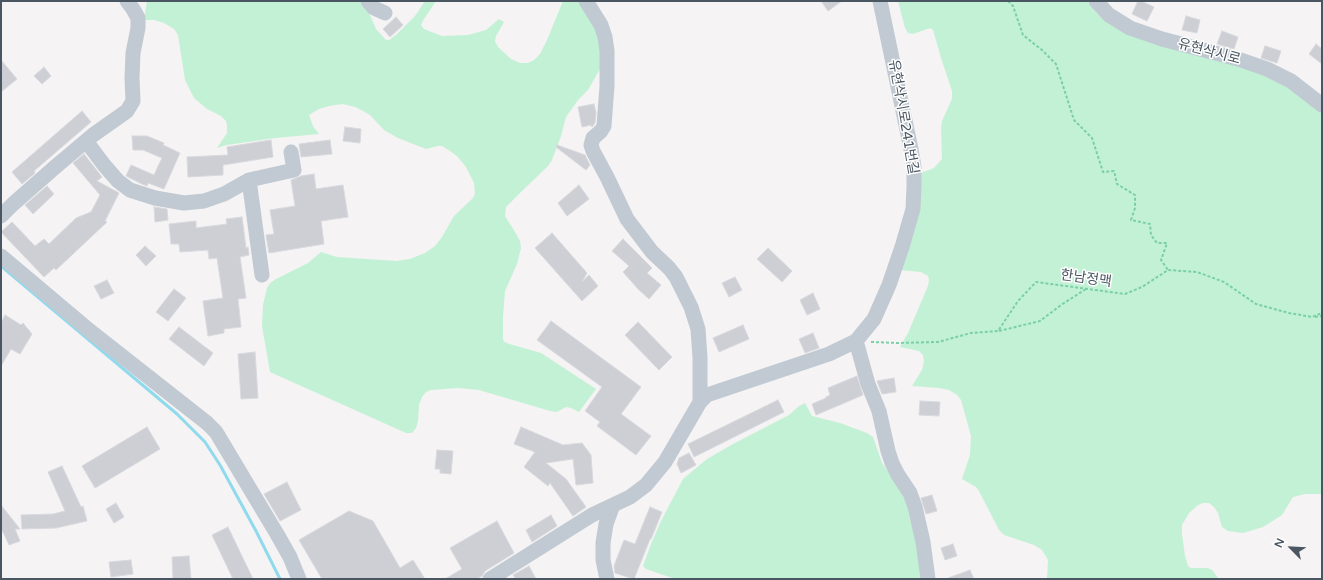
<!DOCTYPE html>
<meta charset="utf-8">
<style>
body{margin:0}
#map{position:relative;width:1323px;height:580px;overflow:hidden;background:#f5f3f3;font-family:"Varela Round",sans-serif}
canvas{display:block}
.frame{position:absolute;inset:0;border:2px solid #4a5661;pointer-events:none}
.north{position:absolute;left:1271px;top:528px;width:40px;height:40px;-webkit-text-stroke:3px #fff;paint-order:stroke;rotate:294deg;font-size:11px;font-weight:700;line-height:16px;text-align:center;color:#4a5661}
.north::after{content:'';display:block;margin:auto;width:14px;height:18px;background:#4a5661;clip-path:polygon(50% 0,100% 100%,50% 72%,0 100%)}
</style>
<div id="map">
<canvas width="1323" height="580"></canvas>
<div class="frame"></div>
<div class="north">N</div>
</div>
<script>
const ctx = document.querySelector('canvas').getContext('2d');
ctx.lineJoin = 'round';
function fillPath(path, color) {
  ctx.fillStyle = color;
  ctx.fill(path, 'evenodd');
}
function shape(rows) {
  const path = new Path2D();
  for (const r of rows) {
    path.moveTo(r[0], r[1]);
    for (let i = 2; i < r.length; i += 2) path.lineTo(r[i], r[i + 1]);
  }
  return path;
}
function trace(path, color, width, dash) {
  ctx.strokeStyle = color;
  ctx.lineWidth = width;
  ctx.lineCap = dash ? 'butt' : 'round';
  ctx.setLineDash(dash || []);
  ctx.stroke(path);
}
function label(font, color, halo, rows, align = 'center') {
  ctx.font = font + ' "Varela Round","Noto Sans KR",sans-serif';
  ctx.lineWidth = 3;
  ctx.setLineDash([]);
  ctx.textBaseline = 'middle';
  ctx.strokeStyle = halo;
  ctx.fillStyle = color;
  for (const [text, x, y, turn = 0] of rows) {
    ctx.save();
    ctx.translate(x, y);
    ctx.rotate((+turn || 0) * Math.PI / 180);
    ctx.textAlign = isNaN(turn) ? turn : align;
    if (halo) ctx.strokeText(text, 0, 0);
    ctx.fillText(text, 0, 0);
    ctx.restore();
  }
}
fillPath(shape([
 [147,1,364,1,376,29,386,40,389,40,396,35,415,16,425,1,436,1,424,19,421,25,424,29,442,36,468,35,486,30,499,19,504,22,496,36,495,41,498,47,511,59,520,63,528,63,534,60,540,54,547,40,563,1,580,1,601,40,601,67,588,90,578,100,566,117,561,136,552,160,548,166,521,192,506,207,505,216,515,232,520,241,521,248,517,264,505,291,503,316,503,340,506,343,541,353,596,389,579,412,571,408,566,407,557,412,550,411,479,390,458,388,431,390,426,392,422,397,419,405,418,421,416,428,412,433,406,433,270,372,262,326,263,305,267,288,270,283,276,279,308,263,321,252,337,257,396,261,410,259,425,253,435,246,442,237,454,216,473,198,475,193,474,183,466,167,457,156,450,151,442,146,438,146,426,149,398,138,384,130,370,115,363,111,355,107,343,104,329,106,319,109,309,115,313,126,319,134,275,138,227,145,217,148,227,133,227,126,226,121,221,116,207,109,194,98,185,80,178,35,174,29,164,23,154,20,144,20],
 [898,1,1087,1,1101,17,1274,78,1322,110,1322,494,1305,494,1293,497,1282,515,1263,527,1243,533,1228,531,1222,527,1218,513,1214,507,1209,503,1203,503,1198,505,1189,513,1182,525,1182,534,1185,556,1188,566,1191,568,1208,568,1212,570,1219,579,1047,579,1048,560,1042,550,1034,545,1004,535,999,530,979,491,976,487,962,479,970,455,971,436,961,400,957,395,949,390,939,388,912,386,922,370,924,362,923,355,919,351,900,347,908,333,928,286,929,280,928,276,921,272,900,270,921,173,934,168,942,159,941,129,942,121,952,99,952,91,942,61,933,30,930,28,913,34,908,33,905,28],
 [805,403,812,416,840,423,867,433,873,437,882,463,900,488,908,509,910,520,919,543,925,579,675,579,646,569,643,566,651,544,661,521,683,479,707,459,733,444,789,415,799,406]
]), '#c3f1d5');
trace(shape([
 [1,266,177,414,205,442,220,465,256,531,280,579]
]), '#90daee', 3);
const building = shape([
 [821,1,842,1,828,11,821,1],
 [1138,1,1141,1,1154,7,1147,21,1132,14,1138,1],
 [1186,16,1200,20,1197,33,1182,30,1186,16],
 [396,17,403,25,390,37,383,29,396,17],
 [1222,31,1238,37,1234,49,1217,44,1222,31],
 [1316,44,1322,49,1322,64,1309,54,1316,44],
 [1265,46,1281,51,1277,63,1261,58,1265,46],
 [1,60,17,79,1,92,1,60],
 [44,67,51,76,42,84,34,76,44,67],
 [594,104,596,113,595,123,592,127,591,125,582,127,578,107,594,104],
 [82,111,91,122,34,171,35,173,22,184,12,172,82,111],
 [345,127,361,129,360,143,343,141,345,127],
 [132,136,147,136,164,143,163,145,180,153,164,189,148,183,147,186,142,184,126,176,131,165,154,175,162,158,143,150,133,150,132,136],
 [271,140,273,157,223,165,223,175,188,177,187,157,228,155,227,147,271,140],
 [330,140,332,154,301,157,299,144,330,140],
 [557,145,585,155,590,165,586,170,556,147,557,145],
 [84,154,102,177,97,181,119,193,105,221,107,222,56,270,54,268,44,277,1,232,12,222,35,246,44,239,49,244,76,218,91,212,100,195,73,163,84,154],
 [314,174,316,189,343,185,348,217,321,221,324,244,269,253,266,235,274,234,270,210,295,206,291,180,301,176,314,174],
 [579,185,589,199,567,216,558,203,579,185],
 [47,186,54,194,33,214,25,205,47,186],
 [154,207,167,209,168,220,155,222,154,207],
 [242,217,246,248,248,247,249,255,240,257,246,298,238,299,241,327,224,329,224,333,208,336,203,301,223,298,217,258,209,259,208,250,180,252,179,244,171,244,169,224,196,221,196,228,227,224,226,219,242,217],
 [552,233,587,273,582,282,589,275,598,286,582,301,535,248,552,233],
 [623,239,652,268,647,273,661,285,649,299,638,289,623,272,629,266,612,251,623,239],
 [145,246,156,256,146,266,136,255,145,246],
 [768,248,792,271,782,282,757,259,768,248],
 [735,277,742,290,729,297,722,283,735,277],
 [107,280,114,293,101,299,94,286,107,280],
 [174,289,186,298,168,321,156,312,174,289],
 [813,293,820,309,807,315,800,300,813,293],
 [5,315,21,325,23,323,32,334,20,354,11,349,1,366,1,323,5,315],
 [551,321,641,387,621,414,651,436,636,455,597,426,600,422,585,411,602,387,537,340,551,321],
 [638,322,672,357,659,370,625,335,638,322],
 [743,325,749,339,719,352,713,338,743,325],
 [179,327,213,353,204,366,169,339,179,327],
 [813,333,819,348,805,353,799,339,813,333],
 [255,352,258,398,241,399,238,354,255,352],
 [857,376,863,395,816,415,812,404,826,398,826,397,830,395,828,388,857,376],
 [894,378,896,392,882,394,877,381,894,378],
 [778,400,784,412,694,457,688,444,778,400],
 [920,401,940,402,939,416,919,415,920,401],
 [147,427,160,449,95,488,82,466,147,427],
 [521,427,563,445,582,443,591,455,593,483,576,485,573,459,546,463,566,479,586,507,573,516,550,483,548,486,524,467,535,452,514,444,521,427],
 [437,450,453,451,451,474,440,473,440,469,435,469,437,450],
 [689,453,696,465,681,473,677,464,679,458,689,453],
 [62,466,81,507,83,506,87,521,56,528,22,529,21,515,53,514,65,511,48,472,62,466],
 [287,482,301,510,280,521,264,494,287,482],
 [932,495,937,511,926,514,921,498,932,495],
 [116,503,124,517,114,523,106,509,116,503],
 [1,505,20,529,15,529,20,541,9,545,4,534,1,529,1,505],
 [650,507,662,512,651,539,650,539,634,579,615,573,614,566,624,540,635,544,650,507],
 [349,511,373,521,400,568,413,560,425,579,322,579,299,540,349,511],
 [551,515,557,526,532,542,526,530,551,515],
 [497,521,514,553,485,571,482,576,476,579,445,579,462,569,450,548,497,521],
 [228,527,253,579,233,579,212,535,228,527],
 [953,544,957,556,945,560,941,548,953,544],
 [189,556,191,579,173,579,172,557,189,556],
 [131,560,133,574,111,577,109,562,131,560],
 [529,566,536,579,516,579,513,575,529,566],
 [970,570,974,579,948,579,948,578,970,570]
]);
fillPath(building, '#cdcfd5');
trace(building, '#d7d9de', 1);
trace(shape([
 [1008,1,1013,6,1023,35,1042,50,1056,64,1074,120,1092,138,1103,172,1114,171,1117,184,1135,195,1135,208,1131,220,1150,224,1151,235,1157,243,1167,243,1161,260,1168,270],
 [1315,317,1322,316],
 [999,331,1040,321,1061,305,1086,289],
 [871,342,898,343,938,342,971,333,998,331,1018,301,1036,282,1125,294,1142,287,1168,270,1197,272,1224,282,1256,304,1289,313,1312,317,1322,313]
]), '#7ad0a6', 2, [3, 2]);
trace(shape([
 [368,1,374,8,385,13],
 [586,1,601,25,605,37,607,51,607,86,604,126,601,131,593,138,591,145,593,151,607,177,627,219,652,252,669,268,676,277,691,307,698,329,700,358,700,402],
 [1096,1,1109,15,1130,28,1162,39,1238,59,1267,69,1291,81,1322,105],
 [86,141,104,165,118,181,130,190,155,198,184,203,204,201,224,194,249,180,294,170,291,152],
 [249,180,262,275],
 [1,216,13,204,54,168,93,135,127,111,133,101,132,78,133,53,138,28,138,18,133,9,127,1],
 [1,256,90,331,207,423,216,432,277,534,290,557,299,579],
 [856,341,868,384,879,411,888,451,892,463,898,475,910,493,915,507,923,542,928,579],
 [490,579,592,515,630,497,646,485,665,462,700,402,707,395,829,354,856,341,874,319,889,285,902,247,913,209,914,187,914,167,911,149,880,1],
 [607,579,603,560,603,543,606,524,613,505]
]), '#c1cad2', 15);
label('14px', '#4a5661', '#fff', [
 ["유현삭시로",1209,52,15],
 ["유현삭시로241번길",903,117,80],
 ["한남정맥",1086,279,8]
]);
</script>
